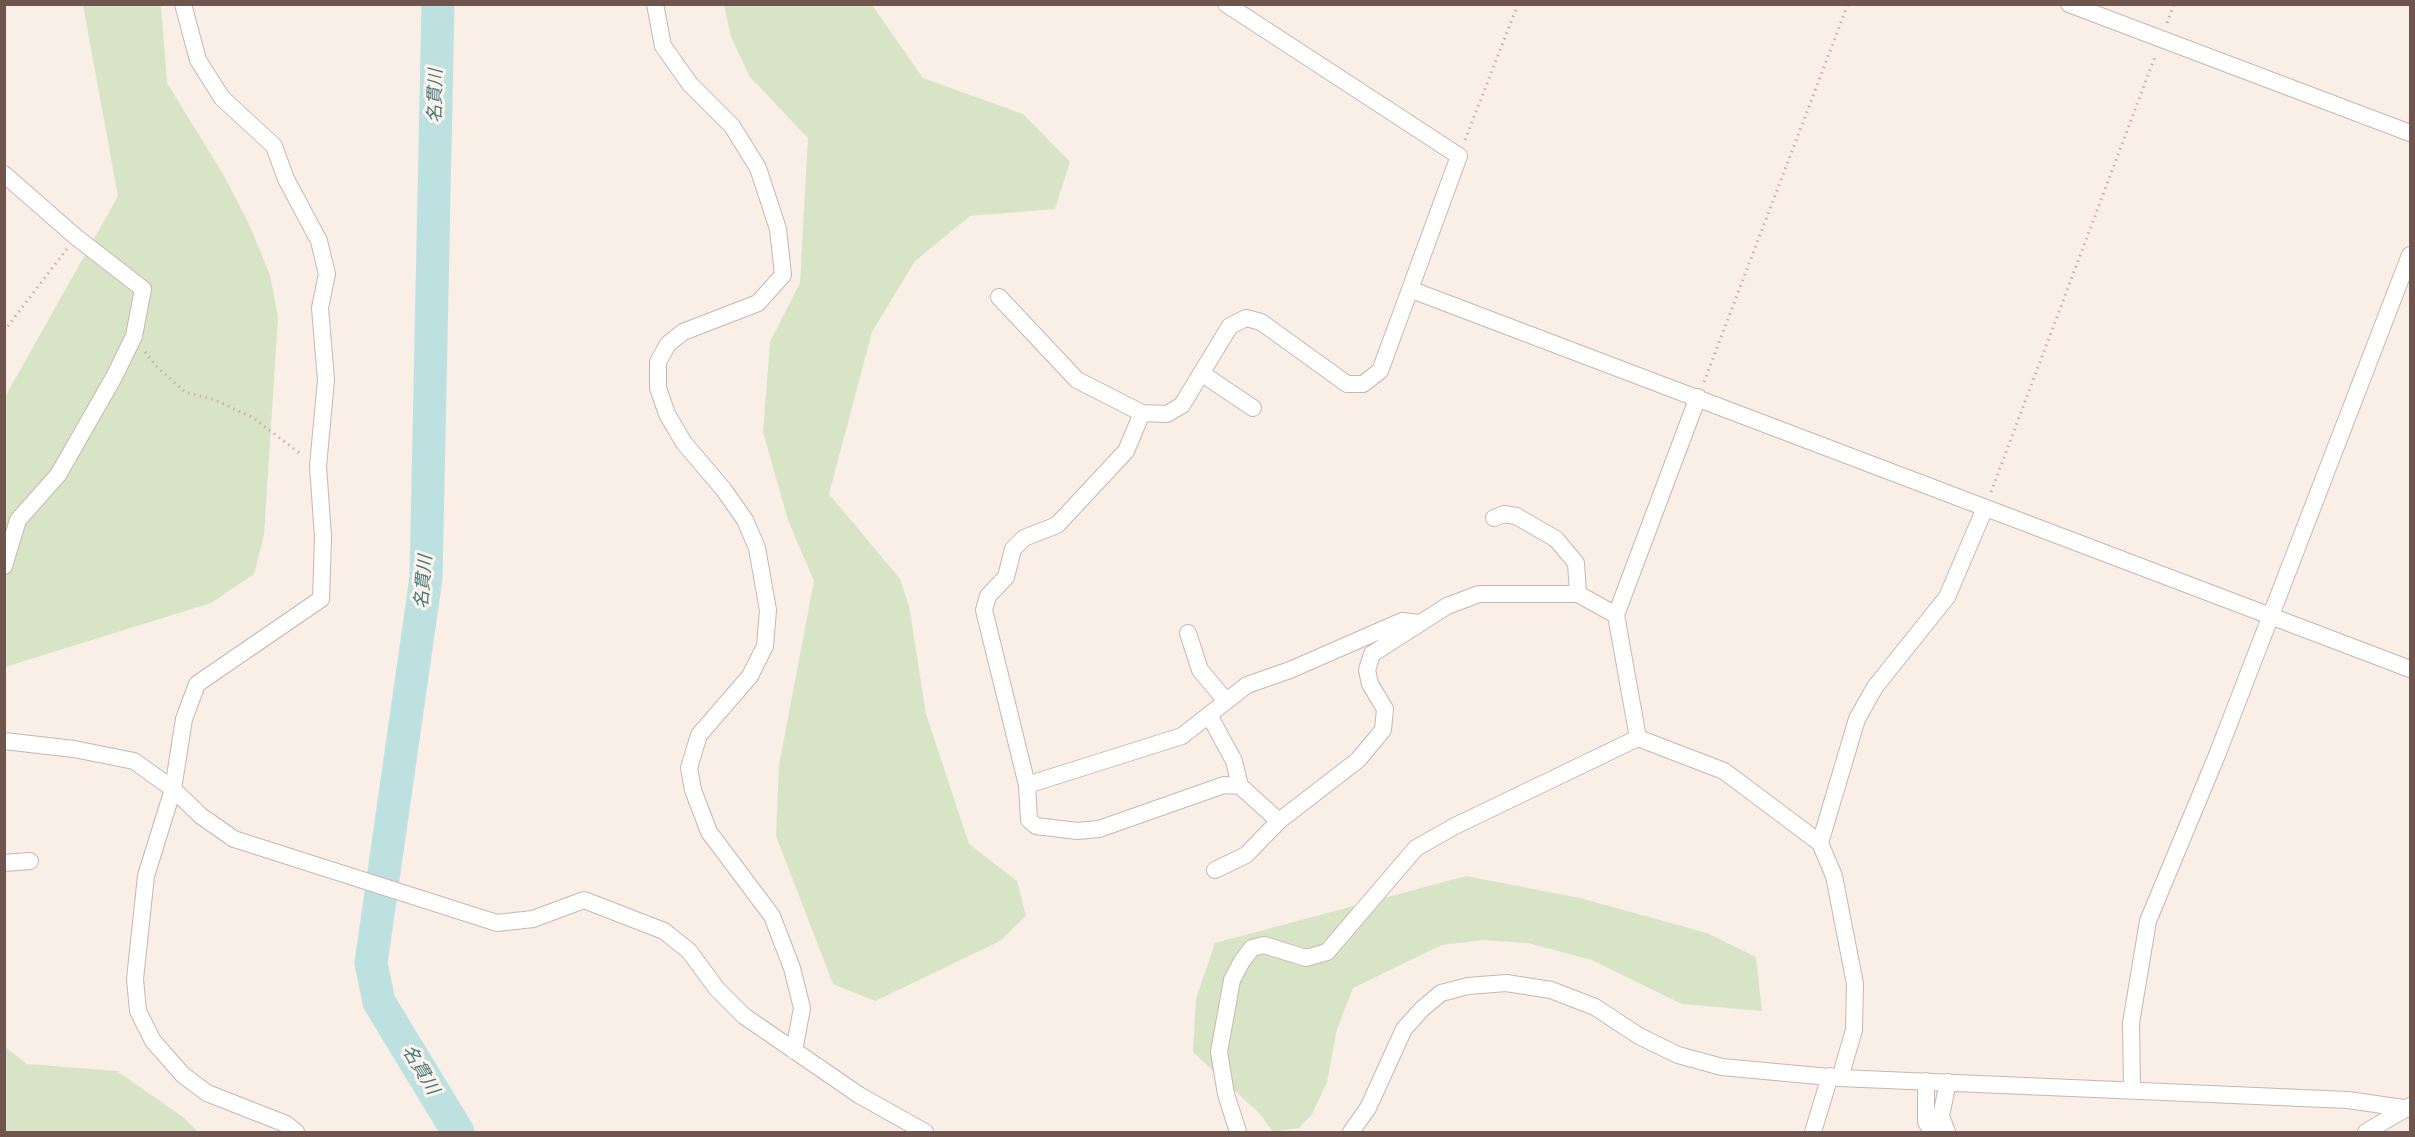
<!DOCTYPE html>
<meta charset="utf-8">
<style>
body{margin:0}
#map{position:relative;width:2415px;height:1137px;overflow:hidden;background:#f9efe6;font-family:Arial,sans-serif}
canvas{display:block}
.frame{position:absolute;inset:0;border:6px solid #6f554e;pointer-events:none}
</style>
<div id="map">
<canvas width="2415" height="1137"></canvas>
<div class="frame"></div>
</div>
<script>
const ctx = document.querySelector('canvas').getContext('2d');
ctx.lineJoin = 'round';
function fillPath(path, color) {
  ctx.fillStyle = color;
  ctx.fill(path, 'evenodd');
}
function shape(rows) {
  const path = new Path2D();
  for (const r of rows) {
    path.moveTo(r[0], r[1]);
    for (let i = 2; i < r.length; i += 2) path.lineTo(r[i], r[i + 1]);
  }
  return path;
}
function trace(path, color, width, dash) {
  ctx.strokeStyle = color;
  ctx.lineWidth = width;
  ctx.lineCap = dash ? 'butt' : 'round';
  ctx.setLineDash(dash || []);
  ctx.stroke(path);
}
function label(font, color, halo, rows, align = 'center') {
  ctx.font = font + ' Arial,"Noto Sans JP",sans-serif';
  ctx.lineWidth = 6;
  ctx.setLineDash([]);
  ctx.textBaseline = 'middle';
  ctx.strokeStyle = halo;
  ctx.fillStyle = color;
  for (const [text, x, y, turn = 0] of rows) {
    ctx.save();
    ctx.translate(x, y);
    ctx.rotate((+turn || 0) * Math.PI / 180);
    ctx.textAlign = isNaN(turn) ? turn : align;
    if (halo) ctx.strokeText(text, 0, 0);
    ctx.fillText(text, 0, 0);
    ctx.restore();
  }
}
fillPath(shape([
 [83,5,161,5,167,83,223,174,249,224,270,275,278,317,264,535,254,574,211,603,5,667,5,397,118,196],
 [724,5,872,5,923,78,1023,114,1070,162,1055,209,970,216,915,261,872,332,829,494,900,579,909,606,926,714,969,844,1017,881,1026,916,1000,941,875,1001,833,984,776,836,779,765,814,581,788,520,763,432,770,342,800,283,808,138,750,77,731,37],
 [1466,876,1580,898,1707,933,1756,957,1762,1011,1682,1004,1592,960,1528,943,1483,940,1442,945,1353,988,1337,1029,1327,1082,1312,1114,1299,1128,1273,1132,1260,1114,1193,1052,1196,999,1215,943],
 [5,1047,27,1064,117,1071,183,1117,198,1132,5,1132]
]), '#d7e5c6');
trace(shape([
 [438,4,426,578,371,963,379,1002,458,1132]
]), '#bde0e0', 33);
const minor = shape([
 [183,4,198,60,222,98,274,146,286,179,319,241,327,274,320,308,326,380,318,466,323,537,321,599,197,684,184,719,173,789,146,876,135,979,138,1011,153,1041,183,1075,207,1093,286,1124,296,1132],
 [655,4,663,46,690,84,732,126,758,168,778,229,783,275,758,303,683,332,668,344,658,362,658,388,667,414,684,443,724,490,745,520,757,548,768,610,765,646,750,676,699,735,689,768,693,790,709,832,772,916,792,968,802,1008,794,1051],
 [2069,4,2410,133],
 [4,174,76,237,143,289,134,336,114,377,58,475,18,520,4,566],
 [1412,290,2410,669],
 [999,297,1077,380,1142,413,1126,451,1057,525,1024,538,1013,549,1006,577,988,596,984,610,1027,785],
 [1201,373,1253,408],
 [1142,413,1167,414,1182,405,1230,326,1246,318,1261,322,1347,384,1363,384,1380,371,1459,156,1226,4],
 [1494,518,1504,514,1516,516,1556,539,1576,563,1578,594],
 [1188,633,1200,670,1226,701],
 [1209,715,1234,761,1240,786],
 [1638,738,1616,615,1698,397],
 [4,741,74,749,134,761,173,789,201,816,234,839,497,923,533,919,584,900,664,931,689,951,717,989,744,1016,859,1095,925,1132],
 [1279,821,1240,786,1224,785,1099,829,1077,831,1036,826,1029,820,1027,785,1182,736,1247,685,1290,670,1402,621,1420,623],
 [1820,843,1857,719,1875,687,1947,597,1985,508],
 [4,863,30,861],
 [1215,870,1246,855,1279,821,1358,760,1383,730,1385,709,1370,684,1367,670,1372,654,1447,606,1479,594,1578,594,1616,615],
 [1926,1081,1926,1122,1932,1132],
 [2132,1089,2131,1023,2148,921,2217,755,2410,255],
 [1238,1132,1226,1094,1219,1052,1232,980,1242,961,1252,948,1264,945,1306,958,1327,952,1416,848,1455,826,1638,738,1724,771,1820,843,1834,876,1855,984,1854,1030,1840,1078],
 [1351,1132,1368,1108,1404,1029,1422,1009,1441,993,1468,986,1506,983,1551,990,1595,1007,1639,1036,1678,1055,1722,1067,1840,1078,2348,1100,2410,1109],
 [1813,1132,1830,1076],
 [1947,1132,1941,1116,1948,1082],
 [2366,1132,2410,1106]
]);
trace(minor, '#c9b6ae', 18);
trace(shape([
 [2167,23,2174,4],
 [1465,140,1518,4],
 [4,331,67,249],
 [145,352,155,365,185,392,215,400,252,417,302,455],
 [1704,382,1848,4],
 [1991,492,2156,54]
]), '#d0afa5', 3, [1.5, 4.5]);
trace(minor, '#fff', 16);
label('italic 18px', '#477879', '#fcf3ec', [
 ["名貫川",436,96,-89],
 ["名貫川",424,582,-85],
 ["名貫川",420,1070,59]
]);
</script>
